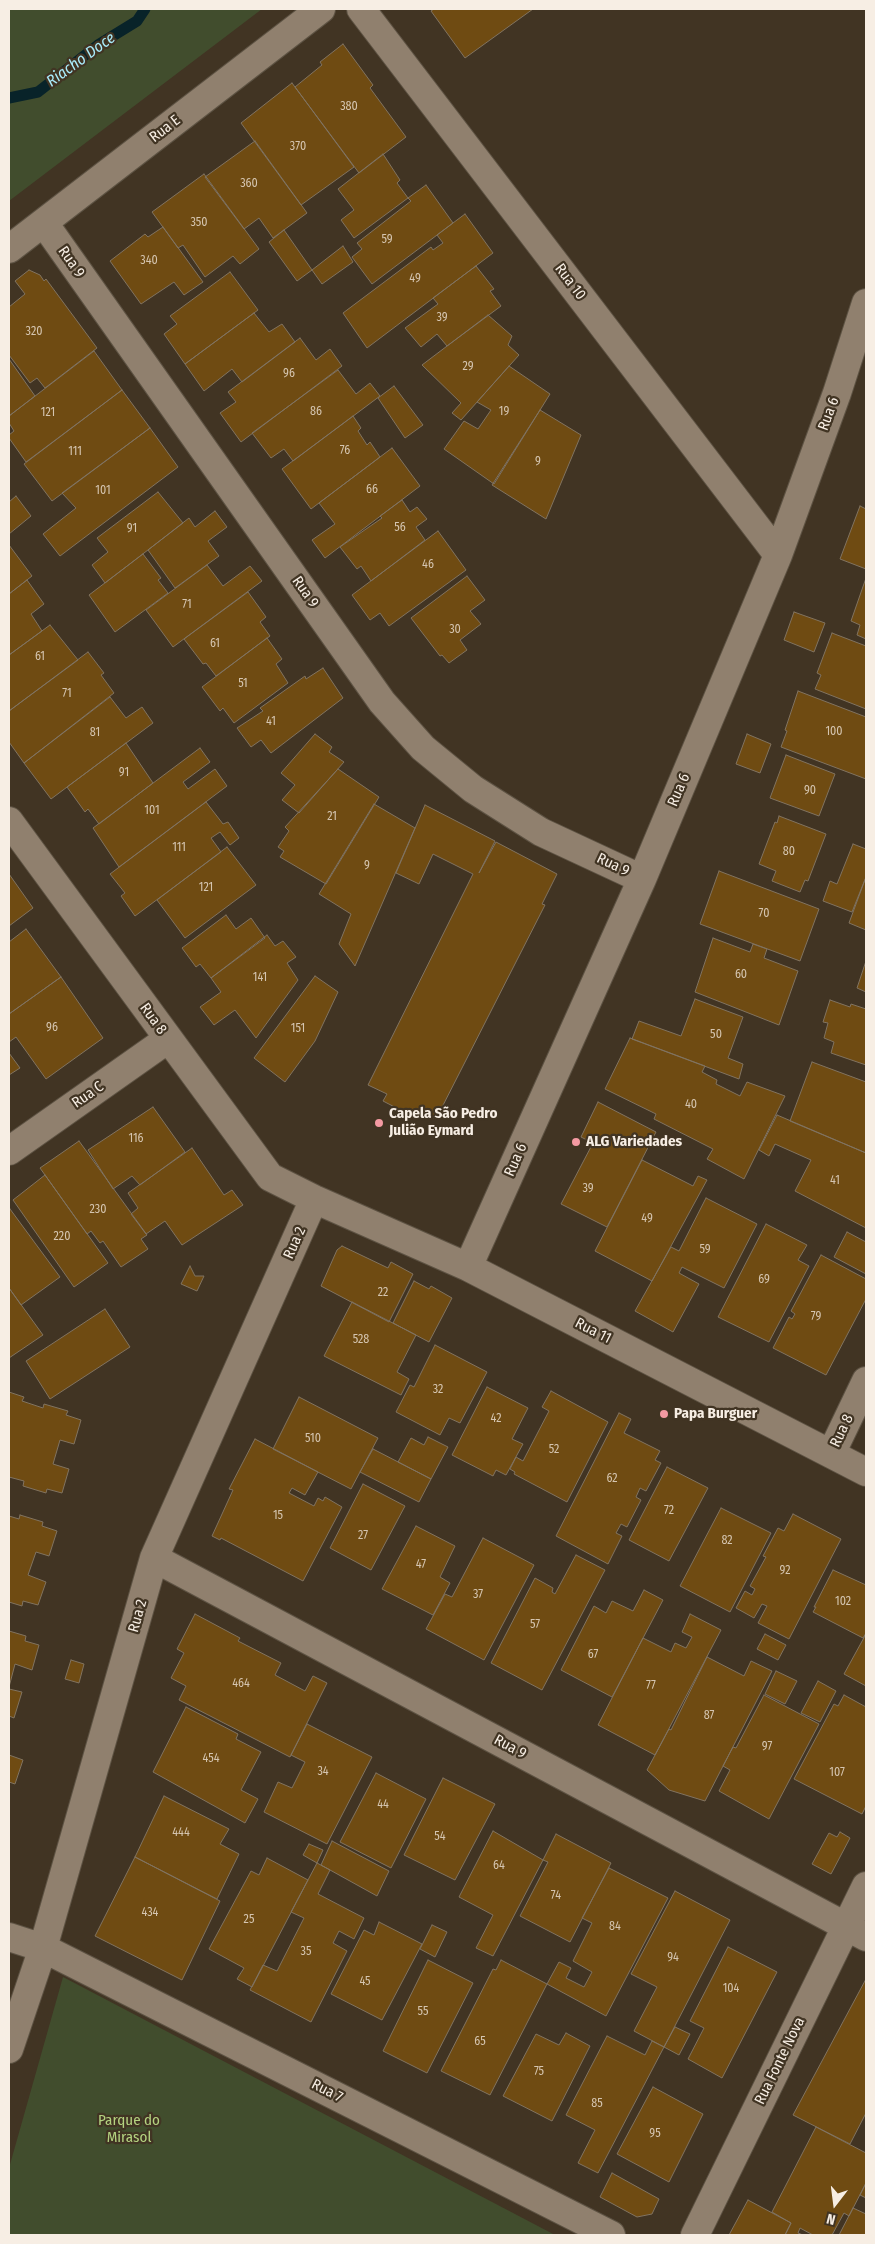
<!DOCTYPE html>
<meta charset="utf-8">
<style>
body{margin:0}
#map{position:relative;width:875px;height:2244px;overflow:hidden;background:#413423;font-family:"Fira Sans Condensed",sans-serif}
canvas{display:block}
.frame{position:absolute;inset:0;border:10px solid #f7eee4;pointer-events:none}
.north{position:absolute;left:810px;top:2179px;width:50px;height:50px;-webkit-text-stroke:4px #413423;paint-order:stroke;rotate:195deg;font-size:14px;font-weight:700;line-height:20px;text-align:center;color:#f7eee4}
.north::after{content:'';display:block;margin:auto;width:18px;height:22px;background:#f7eee4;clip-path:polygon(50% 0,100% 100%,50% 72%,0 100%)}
</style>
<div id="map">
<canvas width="875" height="2244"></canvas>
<div class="frame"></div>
<div class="north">N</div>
</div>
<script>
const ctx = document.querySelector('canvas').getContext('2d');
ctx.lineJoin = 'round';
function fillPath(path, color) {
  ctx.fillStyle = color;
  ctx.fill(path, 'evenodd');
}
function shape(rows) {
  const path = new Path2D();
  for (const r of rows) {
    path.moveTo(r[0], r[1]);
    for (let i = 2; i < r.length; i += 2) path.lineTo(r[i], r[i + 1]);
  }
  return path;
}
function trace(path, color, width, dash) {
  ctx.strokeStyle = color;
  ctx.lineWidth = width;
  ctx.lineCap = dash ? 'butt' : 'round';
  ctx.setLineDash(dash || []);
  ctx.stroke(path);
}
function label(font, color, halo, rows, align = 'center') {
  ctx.font = font + ' "Fira Sans Condensed",sans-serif';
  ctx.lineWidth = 4.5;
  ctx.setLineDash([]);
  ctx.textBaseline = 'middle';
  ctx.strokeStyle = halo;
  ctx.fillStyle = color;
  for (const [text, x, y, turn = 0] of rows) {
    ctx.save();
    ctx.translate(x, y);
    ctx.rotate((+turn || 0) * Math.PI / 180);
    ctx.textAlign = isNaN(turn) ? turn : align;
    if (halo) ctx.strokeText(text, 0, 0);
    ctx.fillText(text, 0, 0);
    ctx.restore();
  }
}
fillPath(shape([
 [9,9,262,9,9,201],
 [63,1977,555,2235,9,2235,9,2168]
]), '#414d2d');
trace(shape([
 [9,98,38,92,98,45,137,21,145,9]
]), '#082329', 11);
const building = shape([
 [434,9,533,9,465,58,431,11,434,9],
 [343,44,373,85,370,88,406,137,359,173,295,87,322,65,320,62,343,44],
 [292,83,354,167,301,205,241,123,292,83],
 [255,141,307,213,273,238,259,218,244,229,205,177,255,141],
 [383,154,400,180,397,183,408,198,354,238,341,220,354,210,338,189,383,154],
 [204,174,259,249,240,264,233,256,205,277,183,245,178,248,152,212,204,174],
 [426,185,453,223,372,284,352,257,362,249,357,243,411,201,408,198,426,185],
 [465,214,493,253,367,348,343,313,431,247,433,250,443,243,437,235,465,214],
 [163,227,203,282,184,295,174,282,141,304,110,261,145,234,148,237,163,227],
 [284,230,312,270,297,281,269,242,284,230],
 [343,246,353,262,322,284,312,270,343,246],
 [476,266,494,289,490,291,501,306,447,346,437,334,421,347,405,328,438,304,433,298,476,266],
 [29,270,40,275,44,281,46,279,97,348,45,388,37,378,30,383,9,355,9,307,25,294,15,281,29,270],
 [230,272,258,310,185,364,164,334,177,324,170,316,230,272],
 [254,313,269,332,282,324,295,342,242,382,232,369,204,391,185,364,254,313],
 [488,315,512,336,508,345,519,355,461,420,452,413,461,403,422,365,488,315],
 [300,338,316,360,330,349,342,366,241,442,220,413,236,402,228,392,300,338],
 [94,351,122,390,26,462,9,438,9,435,14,431,9,423,9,416,94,351],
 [9,359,35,396,9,416,9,359],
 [509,366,550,394,494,484,444,449,464,421,478,429,491,410,477,402,509,366],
 [338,370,356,394,370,383,380,396,293,461,284,449,271,458,252,433,338,370],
 [394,386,423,425,405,438,378,398,394,386],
 [122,390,150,428,52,501,24,464,122,390],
 [540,410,581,435,546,519,492,485,540,410],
 [353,416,361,428,358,431,367,445,370,442,380,457,311,509,282,469,353,416],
 [150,428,178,467,60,556,43,534,76,508,62,493,150,428],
 [392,448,420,486,325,558,312,540,335,524,319,503,392,448],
 [158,492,183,523,105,583,92,565,108,552,97,538,158,492],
 [16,496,31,516,9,534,9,502,16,496],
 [402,500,410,512,417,507,427,519,416,527,425,540,371,581,361,566,357,569,340,547,382,518,380,516,402,500],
 [860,506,866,509,866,569,840,559,860,506],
 [215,511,227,527,208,541,219,556,175,588,148,550,189,518,195,527,215,511],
 [438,531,466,570,389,626,380,613,370,620,352,595,438,531],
 [9,545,32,576,9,594,9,545],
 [143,554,161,578,158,580,168,593,115,632,89,595,143,554],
 [207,565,223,586,250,566,262,581,173,647,146,610,207,565],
 [467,576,485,600,470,611,481,624,460,640,467,650,449,663,442,655,440,656,411,618,467,576],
 [866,578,866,639,857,635,860,625,851,621,866,578],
 [27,580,44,604,31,614,42,631,9,655,9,594,27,580],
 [248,592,266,617,260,622,270,636,216,676,206,663,203,664,184,639,248,592],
 [794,612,825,623,814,652,784,640,794,612],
 [50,625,78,660,9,711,9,655,50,625],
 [832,633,866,646,866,709,815,689,821,675,817,673,832,633],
 [267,638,282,659,276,664,288,683,234,723,223,708,220,711,202,687,267,638],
 [88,652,104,673,101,675,114,693,24,763,9,742,9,711,88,652],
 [323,668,343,698,271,753,261,740,251,747,237,728,263,711,260,708,305,676,306,679,323,668],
 [798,691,866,717,866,779,781,747,787,731,785,730,798,691],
 [110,697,126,718,142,707,153,723,51,799,24,763,110,697],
 [315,734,332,747,329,752,344,762,299,813,282,800,295,785,281,773,315,734],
 [747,734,771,744,760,773,736,764,747,734],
 [126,743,153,783,99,824,88,809,85,812,67,787,126,743],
 [200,748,210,762,183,782,188,789,215,769,227,786,119,867,93,828,200,748],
 [786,755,835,774,819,816,770,798,786,755],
 [338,769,379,797,326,884,280,857,284,851,278,847,289,831,285,827,338,769],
 [206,802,223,824,228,822,239,838,230,845,220,832,211,838,221,852,135,916,121,896,125,893,110,874,206,802],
 [374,804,415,828,355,966,339,944,351,914,319,894,374,804],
 [425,805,495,841,479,873,496,842,557,874,542,904,545,905,436,1119,418,1110,414,1117,383,1101,387,1094,368,1085,473,874,433,854,419,884,396,873,425,805],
 [779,816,826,834,808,881,805,880,800,892,772,881,776,871,759,864,775,822,777,823,779,816],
 [853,844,866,849,866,877,852,912,823,901,830,881,837,884,853,844],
 [227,847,256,885,185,938,157,900,227,847],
 [719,871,819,909,800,961,700,924,719,871],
 [9,874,33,908,9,926,9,874],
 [866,877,866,930,849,923,866,877],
 [226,915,236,929,251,918,265,938,211,978,200,964,196,967,182,948,226,915],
 [26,929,61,977,9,1014,9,942,26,929],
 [267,935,275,946,283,941,296,957,287,963,298,980,256,1038,235,1010,214,1025,200,1007,221,992,211,978,267,935],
 [713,938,750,952,753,944,767,949,764,958,798,971,779,1025,695,992,713,938],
 [866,961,866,992,857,988,866,961],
 [315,976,338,992,315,1041,285,1082,254,1058,315,976],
 [61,977,103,1038,46,1079,16,1037,9,1042,9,1014,61,977],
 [695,999,743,1017,728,1058,743,1064,739,1079,632,1039,639,1021,681,1036,695,999],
 [830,1000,850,1007,851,1004,866,1009,866,1065,831,1053,834,1042,824,1038,828,1023,823,1022,830,1000],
 [630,1038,705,1066,702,1072,717,1080,716,1084,740,1096,747,1082,785,1096,744,1179,707,1159,713,1149,654,1119,656,1114,605,1089,630,1038],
 [9,1053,20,1068,9,1075,9,1053],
 [812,1062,866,1082,866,1153,790,1121,812,1062],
 [598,1102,656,1132,607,1227,561,1204,593,1143,581,1137,598,1102],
 [153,1107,185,1152,140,1185,132,1176,113,1189,88,1150,153,1107],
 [777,1115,866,1153,866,1228,795,1191,811,1160,775,1144,769,1156,759,1150,777,1115],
 [79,1141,147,1235,141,1239,148,1249,121,1267,103,1241,100,1243,91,1231,87,1234,40,1168,79,1141],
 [192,1148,224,1195,232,1190,243,1205,182,1245,165,1221,146,1234,131,1214,138,1208,128,1193,192,1148],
 [642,1160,693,1186,698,1176,707,1180,652,1281,595,1251,642,1160],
 [45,1175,108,1263,74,1287,13,1200,45,1175],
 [706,1198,757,1224,724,1288,682,1267,679,1273,699,1284,673,1332,635,1311,671,1247,679,1251,706,1198],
 [10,1209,60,1277,21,1305,9,1288,9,1210,10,1209],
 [766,1224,807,1245,798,1260,809,1266,769,1342,718,1317,766,1224],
 [847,1232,866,1242,866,1274,834,1257,847,1232],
 [342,1246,388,1268,391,1262,413,1274,389,1322,321,1286,337,1250,342,1246],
 [821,1255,866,1279,866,1299,826,1375,773,1348,789,1317,792,1319,795,1314,791,1311,821,1255],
 [190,1266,195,1276,204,1276,197,1291,181,1284,190,1266],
 [414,1281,429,1289,431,1286,452,1298,429,1342,393,1323,414,1281],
 [9,1288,43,1335,9,1358,9,1288],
 [352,1302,416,1335,397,1372,409,1379,401,1395,324,1356,352,1302],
 [105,1309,130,1347,50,1399,26,1361,105,1309],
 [435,1345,487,1372,460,1423,449,1418,440,1435,396,1412,410,1385,414,1387,435,1345],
 [487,1387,528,1408,512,1439,523,1444,506,1475,496,1470,493,1476,452,1455,487,1387],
 [551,1391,608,1422,567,1502,514,1474,515,1472,510,1469,516,1457,523,1461,549,1411,542,1407,551,1391],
 [9,1392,24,1397,22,1401,43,1408,44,1404,68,1411,66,1415,81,1420,74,1444,60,1440,53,1464,69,1469,62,1493,47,1489,46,1493,23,1486,24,1481,9,1477,9,1392],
 [299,1397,378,1438,351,1489,273,1449,299,1397],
 [619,1413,631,1419,624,1433,660,1451,655,1460,661,1463,646,1491,640,1488,636,1497,641,1500,627,1527,621,1524,616,1533,622,1536,608,1564,556,1536,619,1413],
 [428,1437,448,1447,431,1479,398,1462,411,1438,424,1445,428,1437],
 [255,1439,318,1472,305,1495,292,1488,289,1493,314,1506,318,1498,323,1501,325,1497,342,1507,303,1581,221,1538,220,1540,212,1536,233,1490,229,1489,255,1439],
 [373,1449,431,1479,419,1502,360,1472,373,1449],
 [667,1467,708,1488,669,1561,629,1540,667,1467],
 [363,1484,405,1506,371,1570,330,1548,363,1484],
 [721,1508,771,1533,730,1612,680,1586,721,1508],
 [793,1514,841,1539,789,1639,758,1623,767,1606,762,1604,754,1618,736,1608,745,1591,752,1595,755,1589,750,1586,766,1557,763,1556,778,1528,784,1531,793,1514],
 [20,1515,43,1522,42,1526,57,1531,49,1556,36,1552,28,1575,46,1582,38,1605,23,1601,22,1606,9,1602,9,1516,19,1519,20,1515],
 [416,1526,455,1546,440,1577,450,1583,433,1615,382,1589,416,1526],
 [483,1538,534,1565,484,1660,426,1629,445,1594,452,1597,483,1538],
 [576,1555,605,1570,542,1690,491,1663,535,1578,553,1588,552,1592,555,1594,576,1555],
 [833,1570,866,1585,866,1633,863,1638,813,1612,816,1607,814,1607,833,1570],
 [644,1590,663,1600,612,1697,561,1670,594,1606,606,1613,612,1601,633,1611,644,1590],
 [195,1614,240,1638,238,1641,281,1663,275,1675,305,1691,313,1676,327,1683,290,1757,179,1700,186,1686,171,1678,184,1653,177,1649,195,1614],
 [690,1614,721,1630,655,1755,598,1725,643,1638,671,1652,675,1643,686,1648,692,1637,682,1632,690,1614],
 [9,1631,26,1636,25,1641,39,1645,32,1670,15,1664,9,1687,9,1631],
 [765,1634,786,1645,778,1660,757,1649,765,1634],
 [866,1634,866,1686,844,1674,866,1634],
 [707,1657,744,1676,751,1661,772,1671,705,1801,669,1790,647,1770,669,1729,671,1730,707,1657],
 [71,1660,84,1664,79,1683,65,1679,71,1660],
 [776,1671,797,1681,785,1704,765,1694,776,1671],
 [818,1681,836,1691,820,1722,801,1713,818,1681],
 [9,1689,22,1692,14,1718,9,1716,9,1689],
 [764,1695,819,1724,769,1819,719,1791,730,1770,723,1766,733,1747,736,1748,764,1695],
 [844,1695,866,1707,866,1806,862,1814,794,1779,834,1704,838,1706,844,1695],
 [186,1707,238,1734,236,1739,261,1752,241,1790,258,1799,245,1823,153,1772,186,1707],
 [307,1724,372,1757,327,1844,264,1812,278,1782,292,1788,305,1762,291,1755,307,1724],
 [9,1750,9,1755,23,1760,15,1784,9,1782,9,1750],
 [376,1773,426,1799,391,1868,340,1842,376,1773],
 [443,1778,495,1804,455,1880,404,1855,443,1778],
 [164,1796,229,1829,220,1844,239,1854,217,1899,135,1857,164,1796],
 [493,1831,543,1860,493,1956,476,1948,493,1915,459,1897,493,1831],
 [840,1832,850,1838,831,1874,812,1864,829,1833,837,1837,840,1832],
 [556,1834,611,1863,570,1942,520,1916,548,1862,543,1860,556,1834],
 [332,1841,389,1871,377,1896,321,1865,332,1841],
 [309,1844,323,1850,317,1863,303,1855,309,1844],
 [135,1857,220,1901,182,1980,95,1936,135,1857],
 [267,1858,308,1880,252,1987,237,1979,244,1968,209,1949,251,1871,259,1875,267,1858],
 [317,1863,330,1870,318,1894,364,1918,354,1939,339,1931,333,1943,347,1951,311,2022,250,1990,263,1965,277,1971,304,1918,291,1912,317,1863],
 [609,1868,668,1898,606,2016,547,1984,559,1962,571,1968,566,1978,584,1987,592,1972,573,1961,592,1923,582,1918,609,1868],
 [675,1891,730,1920,664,2047,634,2031,657,1987,631,1974,675,1891],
 [379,1922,422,1944,382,2020,331,1994,364,1930,374,1935,379,1922],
 [432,1925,447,1932,435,1957,420,1949,432,1925],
 [728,1947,777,1972,722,2078,688,2059,704,2028,690,2021,728,1947],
 [428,1960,473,1983,427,2073,383,2051,428,1960],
 [501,1960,547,1984,490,2095,441,2071,493,1969,496,1970,501,1960],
 [866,1979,866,2113,850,2144,793,2115,866,1979],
 [675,2027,690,2034,679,2055,664,2047,675,2027],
 [566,2033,590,2046,552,2121,503,2096,536,2034,559,2045,566,2033],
 [607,2036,645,2055,652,2041,664,2047,598,2173,578,2163,595,2130,566,2115,607,2036],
 [653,2087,703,2114,669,2182,617,2154,653,2087],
 [816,2127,866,2153,866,2183,849,2216,844,2213,832,2235,813,2235,800,2228,798,2233,803,2235,785,2235,791,2223,772,2212,816,2127],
 [612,2173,659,2199,652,2214,637,2217,600,2197,612,2173],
 [866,2183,866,2198,860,2195,866,2183],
 [748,2200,791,2223,785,2235,729,2235,748,2200],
 [853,2208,866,2214,866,2235,839,2235,853,2208]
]);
fillPath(building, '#6f4b12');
trace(building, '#817360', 1);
const street = shape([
 [361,9,778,555],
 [44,223,382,702,423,748,473,789,541,832,642,879],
 [9,249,321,9],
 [9,821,270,1177,314,1199,468,1267,866,1472],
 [9,1151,168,1039],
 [468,1267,642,879,778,555,837,393,866,303],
 [831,1454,866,1381],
 [154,1558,866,1937],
 [9,1937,43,1948,611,2235],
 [9,2049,43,1948,154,1558,314,1199],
 [695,2235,866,1886]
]);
trace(street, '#5d5243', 30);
trace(street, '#90806e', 28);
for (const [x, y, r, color] of [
 [379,1123,5,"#f49aa2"],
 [576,1142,5,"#f49aa2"],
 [664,1414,5,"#f49aa2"]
]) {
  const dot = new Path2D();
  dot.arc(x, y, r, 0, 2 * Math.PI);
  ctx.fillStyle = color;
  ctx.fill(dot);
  trace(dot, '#413423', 2);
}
label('12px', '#d5c5b0', null, [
 ["380",349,107],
 ["370",298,147],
 ["360",249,184],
 ["350",199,223],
 ["59",387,240],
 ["340",149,261],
 ["49",415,279],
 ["39",442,318],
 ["320",34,332],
 ["29",468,367],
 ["96",289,374],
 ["86",316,412],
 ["19",504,412],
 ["121",48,413],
 ["76",345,451],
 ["111",75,452],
 ["9",538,462],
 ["66",372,490],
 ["101",103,491],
 ["56",400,528],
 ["91",132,529],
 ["46",428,565],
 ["71",187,605],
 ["30",455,630],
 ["61",215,644],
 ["61",40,657],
 ["51",243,684],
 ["71",67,694],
 ["41",271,722],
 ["100",834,732],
 ["81",95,733],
 ["91",124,773],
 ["90",810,791],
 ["101",152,811],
 ["21",332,817],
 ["111",179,848],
 ["80",789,852],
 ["9",367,866],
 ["121",206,888],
 ["70",764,914],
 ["60",741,975],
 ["141",260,978],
 ["96",52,1028],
 ["151",298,1029],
 ["50",716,1035],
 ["40",691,1105],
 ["116",136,1139],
 ["41",835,1181],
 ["39",588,1189],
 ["230",98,1210],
 ["49",647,1219],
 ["220",62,1237],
 ["59",705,1250],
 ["69",764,1280],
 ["22",383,1293],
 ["79",816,1317],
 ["528",361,1340],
 ["32",438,1390],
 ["42",496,1419],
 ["510",313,1439],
 ["52",554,1450],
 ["62",612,1479],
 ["72",669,1511],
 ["15",278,1516],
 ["27",363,1536],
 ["82",727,1541],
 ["47",421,1565],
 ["92",785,1571],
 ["37",478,1595],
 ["102",843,1602],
 ["57",535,1625],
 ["67",593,1655],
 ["464",241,1684],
 ["77",651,1686],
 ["87",709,1716],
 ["97",767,1747],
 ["454",211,1759],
 ["34",323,1772],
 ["107",837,1773],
 ["44",383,1805],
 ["444",181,1833],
 ["54",440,1837],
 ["64",499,1866],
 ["74",556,1896],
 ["434",150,1913],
 ["25",249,1920],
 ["84",615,1927],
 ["35",306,1952],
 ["94",673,1958],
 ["45",365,1982],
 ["104",731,1989],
 ["55",423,2012],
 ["65",480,2042],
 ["75",539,2072],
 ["85",597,2104],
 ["95",655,2134]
]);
label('15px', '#f7eee4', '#413423', [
 ["Rua E",165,129,-38],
 ["Rua 9",71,262,55],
 ["Rua 10",570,282,53],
 ["Rua 6",829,414,-70],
 ["Rua 9",305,592,55],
 ["Rua 6",679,790,-67],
 ["Rua 9",613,865,25],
 ["Rua 8",153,1019,54],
 ["Rua C",88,1095,-35],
 ["Rua 6",516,1160,-66],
 ["Rua 2",295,1243,-66],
 ["Rua 11",593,1331,27],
 ["Rua 8",842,1431,-65],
 ["Rua 2",138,1616,-74],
 ["Rua 9",510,1747,28],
 ["Rua Fonte Nova",780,2061,-64],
 ["Rua 7",327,2091,27]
]);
label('bold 15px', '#f7eee4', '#413423', [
 ["Capela São Pedro",389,1114],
 ["Julião Eymard",389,1131],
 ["ALG Variedades",586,1142],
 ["Papa Burguer",674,1414]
], 'left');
label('15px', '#b4d380', '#413423', [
 ["Parque do",129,2121],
 ["Mirasol",129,2138]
]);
label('italic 16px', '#a9ebfa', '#413423', [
 ["Riacho Doce",81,60,-36]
]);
</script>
